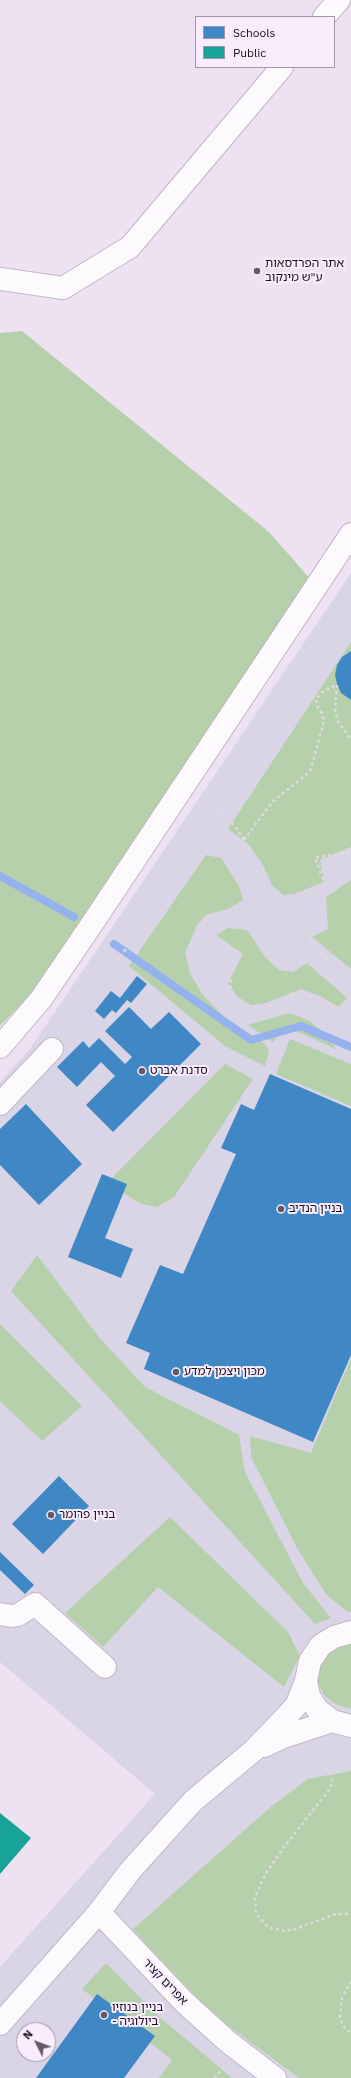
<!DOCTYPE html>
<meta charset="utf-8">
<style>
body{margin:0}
#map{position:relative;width:351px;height:2078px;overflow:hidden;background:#ede1f2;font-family:"IBM Plex Sans",sans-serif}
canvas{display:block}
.legend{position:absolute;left:195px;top:16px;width:140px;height:52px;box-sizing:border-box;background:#f8ecfd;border:1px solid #9f95a3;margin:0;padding:5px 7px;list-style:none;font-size:12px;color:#19121c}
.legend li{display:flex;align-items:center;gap:8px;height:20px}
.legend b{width:20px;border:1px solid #9f95a3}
.north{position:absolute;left:16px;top:2022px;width:40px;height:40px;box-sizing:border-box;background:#f8ecfd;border:1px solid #9f95a3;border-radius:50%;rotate:312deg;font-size:11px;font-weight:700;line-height:16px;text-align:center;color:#19121c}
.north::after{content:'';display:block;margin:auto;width:14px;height:18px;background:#635a67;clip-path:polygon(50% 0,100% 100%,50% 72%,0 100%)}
</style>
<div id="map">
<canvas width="351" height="2078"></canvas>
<ul class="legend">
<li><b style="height:11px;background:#3f88c5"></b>Schools</li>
<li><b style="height:11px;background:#17a398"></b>Public</li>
</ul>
<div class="north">N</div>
</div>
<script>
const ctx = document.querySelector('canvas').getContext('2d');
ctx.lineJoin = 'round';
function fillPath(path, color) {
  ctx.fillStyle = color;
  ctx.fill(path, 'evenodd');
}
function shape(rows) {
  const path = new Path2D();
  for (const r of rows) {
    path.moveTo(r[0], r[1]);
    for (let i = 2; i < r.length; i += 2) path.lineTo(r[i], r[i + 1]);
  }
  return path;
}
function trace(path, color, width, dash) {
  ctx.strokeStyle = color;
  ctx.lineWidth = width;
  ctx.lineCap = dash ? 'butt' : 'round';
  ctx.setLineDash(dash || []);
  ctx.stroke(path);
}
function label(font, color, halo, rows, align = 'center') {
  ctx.font = font + ' "IBM Plex Sans","Noto Sans Hebrew",sans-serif';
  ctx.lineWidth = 4;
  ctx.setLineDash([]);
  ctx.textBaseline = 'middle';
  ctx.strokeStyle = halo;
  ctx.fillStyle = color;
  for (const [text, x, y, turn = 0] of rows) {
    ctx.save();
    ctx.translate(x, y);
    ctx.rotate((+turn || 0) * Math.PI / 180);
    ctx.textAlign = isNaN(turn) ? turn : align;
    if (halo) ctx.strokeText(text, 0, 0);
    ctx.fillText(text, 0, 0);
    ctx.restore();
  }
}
fillPath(shape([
 [351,573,351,2078,0,2078,0,1967,155,1794,0,1662,0,1082,30,1049],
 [24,2030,48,2030,48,2054,24,2054]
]), '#dad4e7');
fillPath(shape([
 [22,331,269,532,313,582,35,990,0,1026,0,333],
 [351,642,351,847,320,860,324,882,294,894,283,895,272,885,263,865,249,845,228,829],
 [206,855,221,858,239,886,243,900,228,909,206,915,197,925,185,953,190,973,202,994,226,1019,262,1041,269,1050,265,1066,225,1046,129,966],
 [351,880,351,969,312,937,328,929,326,897],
 [228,928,247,930,266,958,279,970,293,972,307,963,347,998,338,1007,320,996,301,989,263,1004,251,1005,238,997,228,983,243,954,216,935],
 [289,1013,308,1020,323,1032,336,1049,285,1026,273,1042,248,1025],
 [290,1039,351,1064,351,1106,276,1074],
 [225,1064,253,1079,174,1197,157,1207,141,1204,107,1183],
 [37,1255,98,1336,145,1387,239,1435,245,1472,303,1583,331,1618,315,1624,11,1291],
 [0,1324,82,1406,42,1441,0,1401],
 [351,1358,351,1612,348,1612,326,1594,297,1548,251,1457,250,1436,311,1453],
 [170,1517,288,1632,300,1656,284,1687,158,1587,103,1647,65,1613],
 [351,1640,351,1708,347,1708,336,1704,325,1696,319,1686,317,1675,324,1653],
 [351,1771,351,2078,299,2078,215,2016,152,1951,133,1929,273,1805,308,1779],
 [106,1963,157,2015,232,2078,159,2078,172,2060,82,1989]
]), '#b7d0ac');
fillPath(shape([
 [351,651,351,700,341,693,337,684,335,675,337,665,342,657],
 [137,976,147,984,131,1003,127,1000,116,1013,112,1010,104,1019,95,1011,111,991,120,998],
 [129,1007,151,1029,169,1012,201,1044,113,1132,86,1105,115,1076,101,1062,77,1087,57,1067,83,1041,89,1048,99,1038,125,1064,132,1057,105,1031],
 [270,1074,351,1109,351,1355,313,1442,144,1369,150,1353,126,1343,160,1265,183,1274,236,1154,221,1148,241,1104,254,1110],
 [26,1104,82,1164,39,1205,0,1165,0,1129],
 [102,1174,127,1184,105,1238,133,1249,121,1278,68,1257],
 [59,1476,89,1506,43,1554,12,1524],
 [0,1552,34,1585,25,1594,0,1570],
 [97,1994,155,2036,124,2078,36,2078]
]), '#3f88c5');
fillPath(shape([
 [0,1813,31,1838,0,1874]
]), '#17a398');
trace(shape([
 [0,876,74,917],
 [114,944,251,1040,301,1026,351,1047]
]), '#96b2ee', 8);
const minor = shape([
 [324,17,339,0],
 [0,279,63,288,130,247,282,67],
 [0,1047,41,999,94,921,351,534],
 [0,1104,52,1049],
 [0,1614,12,1616,18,1615,35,1604,105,1667],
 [351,1632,334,1637,321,1645,310,1661,306,1681,309,1696,317,1709,332,1721,351,1726],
 [264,1746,283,1737,332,1721],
 [0,2024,99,1912],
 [275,2078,227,2041,184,2002,99,1912,130,1871,193,1801,253,1751,282,1721,296,1706,306,1681]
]);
trace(minor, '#c0b8c4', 24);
trace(shape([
 [337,685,335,710,338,722,351,739],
 [218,811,234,825,244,840,261,883,268,894,279,901,286,904,304,897,351,871],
 [244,840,272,802,307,774,311,769,324,721,322,713,317,706,316,700,321,693,337,684],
 [325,885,315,858,351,852],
 [286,904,312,942,333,967,351,984],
 [312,942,293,959,288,962,276,962,271,960,254,929,248,921,236,914,226,912,210,916,204,922,192,944,193,950,197,957,217,961,229,969,231,975,230,996,237,1009,244,1013,259,1012,291,996,304,994,310,997,338,1022,351,1030],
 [67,1029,143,926,351,608],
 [160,1085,167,1095],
 [69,1486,118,1435],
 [316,1753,331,1774,332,1782,330,1789,284,1847,266,1873,255,1897,256,1914,268,1927,285,1931,295,1929,336,1914,351,1914],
 [351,1981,342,1998,340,2017,343,2026,351,2034],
 [214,2078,223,2068]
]), '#dedadf', 2.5, [3, 3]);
trace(minor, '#fcfafd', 22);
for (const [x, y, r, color] of [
 [257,271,4,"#635a67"],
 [142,1071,4,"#635a67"],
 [281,1209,4,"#635a67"],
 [176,1372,4,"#635a67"],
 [51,1515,4,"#635a67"],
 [104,2015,4,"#635a67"]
]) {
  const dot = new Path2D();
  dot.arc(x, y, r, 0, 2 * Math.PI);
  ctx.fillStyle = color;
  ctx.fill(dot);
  trace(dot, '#f8ecfd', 1.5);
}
label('12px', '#19121c', '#f8ecfd', [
 ["אתר הפרדסאות",265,264],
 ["ע\"ש מינקוב",265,278],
 ["סדנת אברט",150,1071],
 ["בניין הנדיב",289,1209],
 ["מכון ויצמן למדע",184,1372],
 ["בניין פרומר",59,1515],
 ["בניין בנוזיו",112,2008],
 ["- ביולוגיה",112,2022]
], 'left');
label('12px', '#19121c', '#f8ecfd', [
 ["אפרים קציר",165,1982,46]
]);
</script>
